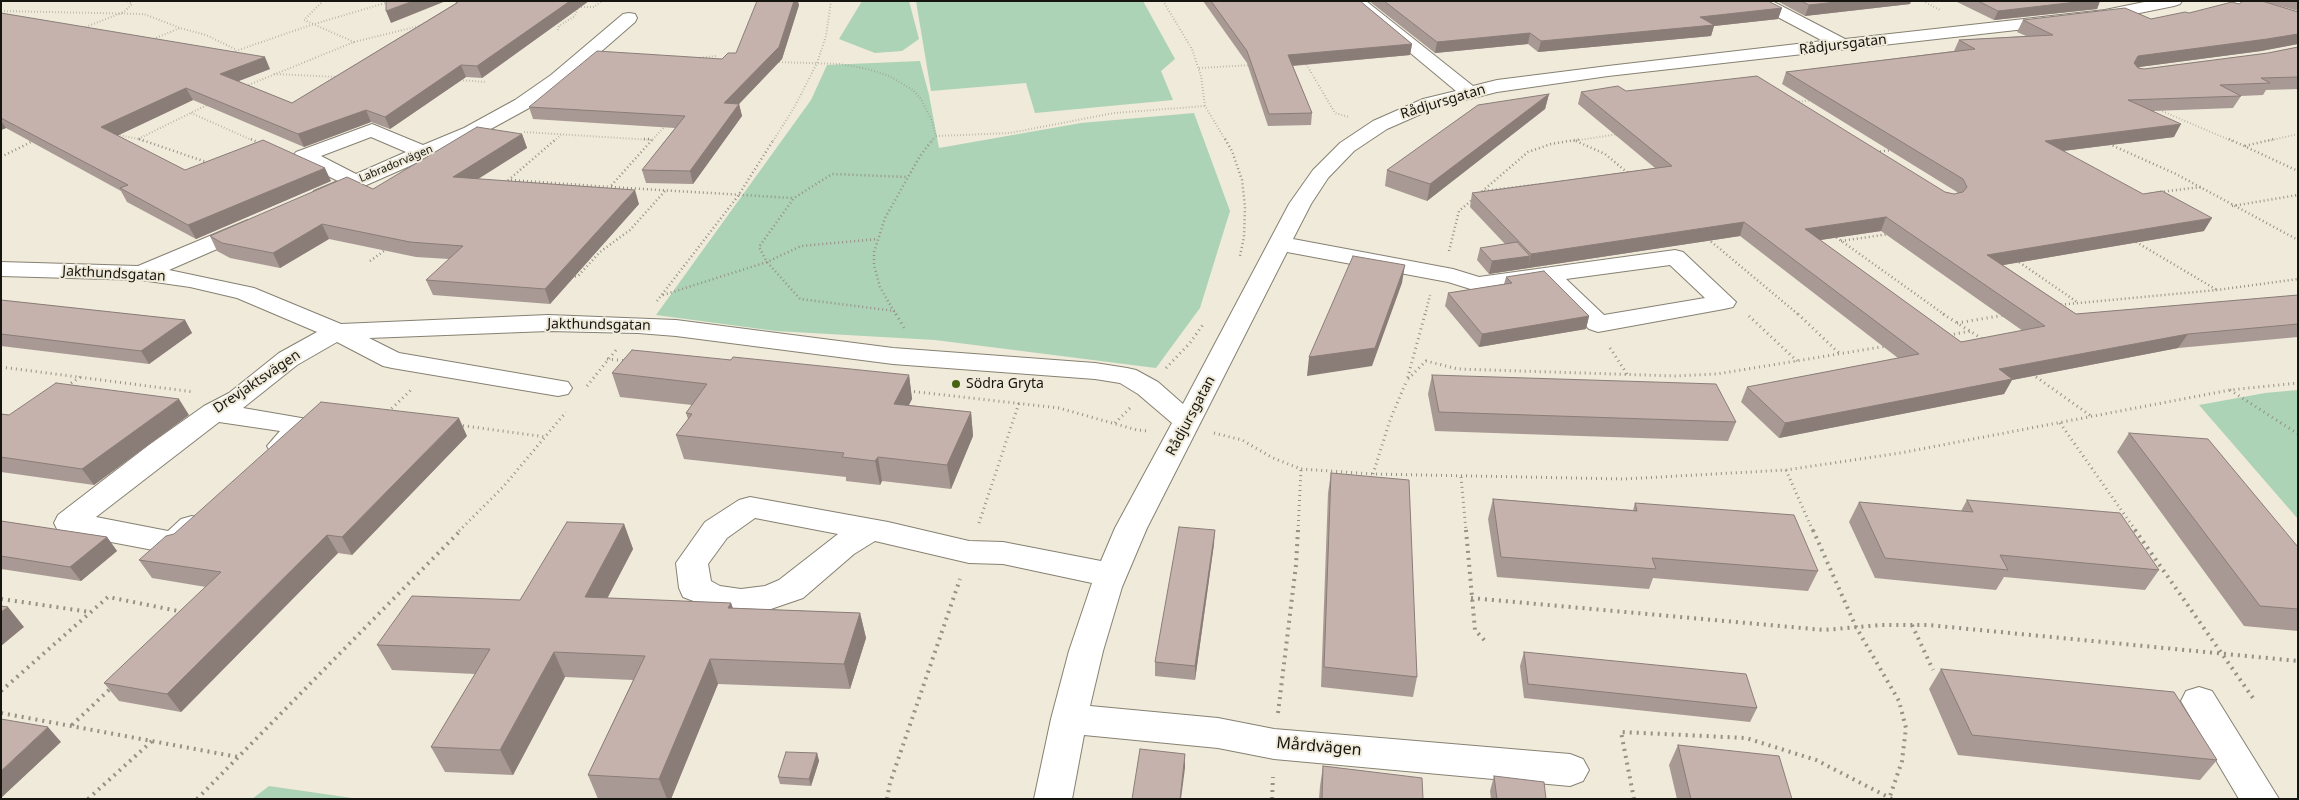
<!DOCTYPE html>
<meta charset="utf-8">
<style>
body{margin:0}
#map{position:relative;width:2299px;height:800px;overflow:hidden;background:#efead9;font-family:"Noto Sans",sans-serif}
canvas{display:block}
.frame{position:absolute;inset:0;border:2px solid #17150f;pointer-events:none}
</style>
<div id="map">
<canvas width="2299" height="800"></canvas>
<div class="frame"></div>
</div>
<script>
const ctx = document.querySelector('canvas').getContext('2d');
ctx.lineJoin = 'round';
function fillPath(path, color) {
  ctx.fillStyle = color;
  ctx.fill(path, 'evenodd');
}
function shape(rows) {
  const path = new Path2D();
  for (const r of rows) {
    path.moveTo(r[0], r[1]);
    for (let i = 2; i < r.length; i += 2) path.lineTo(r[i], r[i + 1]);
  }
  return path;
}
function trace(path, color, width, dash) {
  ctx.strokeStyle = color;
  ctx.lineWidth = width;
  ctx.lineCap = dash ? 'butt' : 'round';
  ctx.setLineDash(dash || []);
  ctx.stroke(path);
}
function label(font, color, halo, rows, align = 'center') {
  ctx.font = font + ' "Noto Sans",sans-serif';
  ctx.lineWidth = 4;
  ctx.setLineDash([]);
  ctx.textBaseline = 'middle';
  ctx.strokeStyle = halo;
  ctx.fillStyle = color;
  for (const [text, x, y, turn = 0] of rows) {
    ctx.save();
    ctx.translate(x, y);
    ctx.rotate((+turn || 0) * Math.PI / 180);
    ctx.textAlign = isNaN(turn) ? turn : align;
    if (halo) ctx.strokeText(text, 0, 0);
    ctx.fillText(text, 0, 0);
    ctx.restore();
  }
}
fillPath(shape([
 [862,1,909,1,919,39,902,51,875,53,839,39],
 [916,1,1143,1,1175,59,1161,71,1173,100,1035,113,1026,83,931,91],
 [920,61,929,95,939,148,1081,123,1194,113,1230,211,1200,308,1156,368,935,340,776,331,656,315,811,100,827,65],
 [2298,390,2298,519,2199,405,2265,393],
 [269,786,359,799,252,799]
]), '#acd3b5');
const minor = shape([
 [1348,1,1366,1,1473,86,1497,80,1608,66,1823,41,1753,4,1751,1,1772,1,1845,39,2105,10,2149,1,2182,1,2180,4,2174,6,2105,20,1608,76,1497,92,1437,107,1387,129,1354,151,1328,178,1311,204,1293,239,1453,269,1479,277,1675,250,1683,252,1736,302,1733,307,1724,309,1598,332,1589,329,1542,282,1477,291,1448,282,1287,252,1147,528,1122,587,1103,651,1090,706,1218,718,1274,729,1570,754,1583,759,1589,770,1583,781,1570,786,1274,759,1218,748,1084,735,1072,799,1034,799,1051,719,1069,651,1092,583,1003,564,969,563,875,541,854,554,803,598,768,610,741,613,714,609,683,597,679,588,676,563,705,522,739,500,750,497,888,522,969,541,1003,542,1101,561,1115,528,1172,423,1138,394,1120,383,1095,379,893,364,676,336,638,333,548,331,369,338,399,353,568,382,572,388,568,394,558,396,392,368,383,366,337,342,297,365,243,408,313,420,317,426,313,432,291,453,281,455,271,453,267,446,280,431,219,422,96,517,168,531,181,519,192,516,203,519,208,527,203,535,185,551,174,554,69,534,58,531,54,523,58,515,149,445,204,406,229,393,279,353,317,332,237,298,190,287,141,280,1,276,1,262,138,266,248,220,256,222,259,227,256,232,169,270,254,288,341,324,548,315,676,320,893,348,1095,363,1127,368,1136,370,1158,382,1183,404,1289,204,1313,170,1340,143,1373,121,1423,99,1456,91,1348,1],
 [1670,265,1705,298,1604,315,1566,279,1670,265],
 [755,518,838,534,779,580,765,586,741,589,720,586,711,581,708,564,727,538,755,518],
 [2231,1,2258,1,2298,13,2298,23,2233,4,2231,1],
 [629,13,635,14,637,18,635,22,565,83,529,108,478,136,330,201,322,203,314,201,311,196,314,191,338,181,296,160,293,156,296,152,372,124,423,145,464,128,515,100,551,75,623,14,629,13],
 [371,137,406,152,356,174,321,156,371,137],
 [2199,687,2212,691,2279,799,2239,799,2181,701,2186,691,2199,687]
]);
trace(minor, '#868172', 2);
trace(shape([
 [323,1,304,20,354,42],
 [1163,1,1192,49,1201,76,1205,106,1226,141],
 [1923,1,1940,10],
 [578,7,594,7,602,1],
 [1,11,144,14,180,28,206,35,237,50],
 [83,28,124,12,132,4,127,1],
 [558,30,559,26,575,16,578,7],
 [151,40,180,28],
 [230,53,311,25,392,1],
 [697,58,716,56],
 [776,62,839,64,868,69,889,76,913,90,921,99,932,121,936,136],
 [1305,62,1335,113,1349,117],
 [1199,68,1251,65],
 [274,74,338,77],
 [457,80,487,82],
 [246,86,354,42,419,26],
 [1796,102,1812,100],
 [2157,109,2232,141],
 [191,113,254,141],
 [524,132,652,140,666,125],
 [114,134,138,139],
 [936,136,1010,133,1114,113,1205,106],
 [143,141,138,139,209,104],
 [554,141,561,135],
 [773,141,795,106,817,63,826,36,831,1],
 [932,141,936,136],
 [1573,141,1618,134],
 [2268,141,2298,134]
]), '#959185', 2, [0.5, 2.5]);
trace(shape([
 [139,139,209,163],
 [251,139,261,144],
 [644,139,652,139],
 [1225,139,1232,151,1242,180,1245,207,1244,237,1240,256],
 [2229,139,2298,171],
 [652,140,610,187,793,198],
 [1576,141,1605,154,1628,173],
 [2109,144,2176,174,2298,240],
 [2245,146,2274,139],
 [1876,152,1892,150],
 [1,157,33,141],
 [511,180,610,187],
 [505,183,556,139],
 [1484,191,1542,184],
 [2160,192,2201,187],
 [1479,194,1528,152,1551,144,1581,139],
 [2232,206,2298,195],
 [1833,235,1945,315],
 [1708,239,1799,315],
 [1841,241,1889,234],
 [2136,242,2217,290],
 [1449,251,1459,211,1473,199],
 [2016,260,2077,302],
 [370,261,388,248],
 [571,277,578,276,600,252,630,230,665,191],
 [663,295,767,262,801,246,878,239],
 [657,301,738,196,774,139],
 [2057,305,2217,290,2298,279],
 [895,311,800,299,767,262,759,247,794,198,832,174,908,177],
 [896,315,880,287,874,265,874,252,885,218,920,156,933,139],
 [1425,315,1430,295]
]), '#959185', 2.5, [1, 3]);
trace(shape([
 [896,314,906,331],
 [1425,314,1407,380,1426,361,1458,369,1675,376,1717,374,1887,346],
 [1798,314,1841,355],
 [1943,314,1984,340],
 [1749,316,1797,361],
 [1957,323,2005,315],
 [1949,335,1971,331],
 [1610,348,1627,374],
 [607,359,627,361],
 [1,367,194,392],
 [1166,368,1190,343,1204,323],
 [2032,374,2091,416],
 [67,386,80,377],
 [587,386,616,350],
 [2230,390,2298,434],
 [909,391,1059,408,1137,430,1149,431],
 [388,412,412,389],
 [1115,423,1130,408],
 [2060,423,2136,531],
 [458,425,546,437],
 [1214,433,1242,440,1273,458,1301,469,1373,474,1624,479,1786,470,1900,453,2230,390,2298,383],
 [1786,470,1813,531],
 [1373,474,1390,420,1407,380],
 [1461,477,1466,531],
 [979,523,1019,403],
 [459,531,503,487,566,412],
 [1298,531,1301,469]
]), '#959185', 3, [1, 4]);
trace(shape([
 [1466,530,1475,630,1487,643],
 [1813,530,1856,627,1899,701,1906,728,1902,761,1889,799],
 [2135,530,2253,698],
 [1471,598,1824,630,1881,625,1928,625,2298,661],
 [1,599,90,612],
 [1912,625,1933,670],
 [1,691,108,597,183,612],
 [1,713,238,757],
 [1278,713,1296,565,1298,530],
 [72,725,112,687],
 [88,799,152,741],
 [197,799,461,530],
 [887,799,890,783,960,579],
 [1272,799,1273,777],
 [1634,799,1621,732,1746,738,1816,760,1892,799]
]), '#959185', 4, [2, 5]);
fillPath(minor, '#fff');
fillPath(shape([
 [455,1,589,1,482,78,466,77,390,129,371,122,304,147,193,100,117,136,185,170,331,181,196,239,127,202,121,191,6,128,1,130,1,13,270,69,238,81,292,103,456,3],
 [1203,1,1360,1,1412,44,1410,55,1293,66,1312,113,1311,125,1268,126,1247,63],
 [1369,1,1768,1,1782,8,1778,19,1714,26,1711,36,1538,52,1528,44,1435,53],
 [1777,1,1911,1,1910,4,1805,16],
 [1955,1,2100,1,2097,9,1994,20],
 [2243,1,2298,1,2298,11,2266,2,2298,12,2298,44,2261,51,2138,67,2144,69,2268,53,2298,47,2298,89,2266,90,2263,95,2241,96,2233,108,2153,111,2174,137,2063,151,2204,231,2003,265,2076,314,2298,295,2298,337,2178,348,2012,380,2004,394,1779,438,1741,402,1747,387,1898,358,1740,236,1489,274,1477,260,1480,248,1505,244,1470,207,1472,193,1655,168,1578,104,1581,92,1626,91,1945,192,1954,194,1958,194,1957,192,1782,84,1786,72,1954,51,1959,40,2026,36,2017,32,2023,20,2151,19,2189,13,2239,4],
 [1881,231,2023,331,1961,342,1820,240],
 [799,5,782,59,739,104,742,116,693,184,646,183,642,170,675,128,533,119,529,107,722,59,736,53],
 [1549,94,1545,109,1427,201,1385,186,1387,170],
 [522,134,527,148,478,179,639,204,550,304,433,295,426,280,449,259,416,257,329,239,280,268,230,258,217,251,210,236,373,189],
 [1506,277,1589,316,1586,329,1479,347,1445,306,1448,293,1504,284],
 [1,300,185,320,192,333,149,364,1,346],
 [731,360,909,375,912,399,909,405,971,412,973,436,951,489,882,481,880,485,846,481,846,477,684,459,676,435,688,419,686,413,692,405,620,397,612,373],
 [1432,375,1736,422,1728,441,1435,431,1428,394],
 [1,414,9,415,189,415,94,485,1,472],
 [2129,433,2298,547,2298,631,2244,626,2117,452],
 [467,436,352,555,338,553,181,712,119,701,104,683,206,587,152,578,139,560],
 [1331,473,1417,677,1413,697,1321,687,1328,493],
 [1493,499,1633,510,1635,503,1818,571,1808,591,1653,578,1649,589,1497,577,1488,519],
 [1967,500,2159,570,2145,590,2004,577,1996,590,1875,578,1849,522,1859,502,1961,511],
 [1,521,107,537,117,551,81,581,1,569],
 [624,524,633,549,607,598,731,603,733,608,860,613,866,638,850,689,718,684,671,799,598,799,588,775,633,680,565,677,513,775,445,772,431,747,475,674,392,670,377,645,520,600],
 [1214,544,1195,680,1155,676,1155,662],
 [1524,652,1757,708,1750,722,1524,698,1520,666],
 [1941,669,2217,760,2200,780,1958,755,1929,689],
 [1678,745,1792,799,1677,799,1669,765],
 [817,753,819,761,811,786,780,784,778,777],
 [1323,766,1423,799,1319,799,1320,786],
 [1494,776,1546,799,1491,799,1490,791]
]), '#a99994');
fillPath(shape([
 [413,1,446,1,391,23,386,11],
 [570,1,589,1,482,78,477,66],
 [794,1,798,1,799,5,782,59,739,104,742,116,693,184,690,171,724,103],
 [1845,1,1911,1,1910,4,1805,16,1809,5],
 [2085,1,2100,1,2097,9,1994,20,1998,11],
 [1782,8,1778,19,1714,26,1711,36,1538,52,1541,41,1700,17],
 [1530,33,1528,44,1435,53,1437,42],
 [2298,34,2298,44,2261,51,2132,68,2138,56],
 [1412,44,1410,55,1288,66,1288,55],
 [265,57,270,69,226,86,220,74],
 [461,65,466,77,390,129,385,117],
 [186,88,193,100,108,140,101,127],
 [1549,94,1545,109,1427,201,1430,184],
 [366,110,371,122,304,147,298,134],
 [1,121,6,128,1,130],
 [2181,124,2174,137,2038,154,2045,141],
 [522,134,527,148,459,191,453,177],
 [325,168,331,181,196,239,188,225],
 [635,190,639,204,550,304,545,289],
 [1886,217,1881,231,1800,243,1805,229],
 [2212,218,2204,231,1980,269,1987,255],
 [1744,222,1740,236,1528,268,1531,254],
 [322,224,329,239,280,268,273,253],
 [1530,256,1528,268,1489,274,1492,261],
 [1405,265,1402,283,1372,366,1307,376,1309,357],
 [1589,316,1586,329,1479,347,1482,334],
 [185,320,192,333,149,364,141,351],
 [2188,334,2178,348,2012,380,2004,394,1779,438,1785,423,1999,369],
 [909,375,912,399,897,427,894,404],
 [179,399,189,415,94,485,82,469],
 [971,412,973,436,951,489,947,465],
 [459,418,467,436,352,555,342,537],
 [878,457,882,481,880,485,875,461],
 [624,524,633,549,595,622,585,597],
 [1215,530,1214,544,1195,680,1195,666],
 [327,535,338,553,181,712,167,694],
 [107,537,117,551,81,581,70,567],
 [731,603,738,628,728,608],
 [8,607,24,627,1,646,1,612],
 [860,613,866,638,850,689,844,664],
 [554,652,565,677,513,775,500,750],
 [710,659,718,684,671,799,667,799,659,779],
 [48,727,61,742,1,798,1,771],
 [817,753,819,761,811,786,809,779],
 [1185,754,1185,768,1181,799,1180,799]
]), '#8a7d78');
const building = shape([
 [386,1,413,1,386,11,386,1],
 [457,1,570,1,477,66,461,65,385,117,366,110,298,134,186,88,101,127,185,170,263,140,325,168,188,225,120,188,128,185,1,118,1,13,265,57,220,74,292,103,457,3,457,1],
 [757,1,794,1,779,47,724,103,739,104,690,171,642,170,685,116,529,107,597,51,722,59,728,53,736,53,757,1],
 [1211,1,1360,1,1412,44,1288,55,1312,113,1269,114,1247,51,1211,1],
 [1384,1,1768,1,1782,8,1700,17,1714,25,1541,41,1530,33,1437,42,1384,1],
 [1801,1,1845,1,1809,5,1801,1],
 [1978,1,2085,1,1998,11,1978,1],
 [2243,1,2262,1,2298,12,2298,34,2267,39,2138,56,2134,63,2138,68,2144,69,2268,53,2298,47,2298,77,2261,78,2270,83,2220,85,2241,96,2128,100,2181,124,2045,141,2143,194,2162,191,2212,218,1987,255,2076,314,2298,295,2298,324,2188,334,1999,369,2012,379,1785,423,1747,387,1919,354,1744,222,1531,254,1472,193,1672,166,1581,92,1618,86,1626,91,1757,76,1945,192,1954,194,1963,192,1967,187,1963,179,1786,72,1975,49,1959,40,2053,35,2023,20,2125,8,2151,19,2185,12,2189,13,2232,2,2239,4,2243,1],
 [1886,217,2045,326,1961,342,1805,229,1886,217],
 [1549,94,1430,184,1387,170,1478,105,1549,94],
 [477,127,522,134,453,177,635,190,545,289,426,280,463,246,410,242,322,224,273,253,222,243,210,236,347,177,373,189,477,127],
 [1517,242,1530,256,1492,261,1480,248,1517,242],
 [1353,256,1405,265,1375,348,1309,357,1353,256],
 [1544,271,1589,316,1482,334,1448,293,1512,283,1506,277,1544,271],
 [1,300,185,320,141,351,1,334,1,300],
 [632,350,731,360,733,357,909,375,894,404,971,412,947,465,878,457,875,461,842,457,844,453,676,435,692,414,686,413,707,384,612,373,632,350],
 [1432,375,1716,384,1736,422,1439,412,1432,375],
 [56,383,179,399,82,469,1,457,1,414,9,415,56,383],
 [321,402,459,418,342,537,327,535,167,694,104,683,221,572,139,560,166,536,174,534,321,402],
 [2129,433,2208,439,2298,547,2298,609,2260,606,2129,433],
 [1331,473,1409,480,1417,677,1324,667,1331,473],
 [1493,499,1637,511,1635,503,1794,515,1818,571,1652,558,1656,569,1501,557,1493,499],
 [1967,500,2120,513,2159,570,2000,555,2008,570,1885,558,1859,502,1973,512,1967,500],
 [1,521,107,537,70,567,1,556,1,521],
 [567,522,624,524,585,597,731,603,728,608,860,613,844,664,710,659,659,779,588,775,645,656,554,652,500,750,431,747,490,649,377,645,412,596,520,600,567,522],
 [1179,527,1215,530,1195,666,1155,662,1179,527],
 [1,606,8,607,1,612,1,606],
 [1524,652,1746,674,1757,708,1528,684,1524,652],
 [1941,669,2174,692,2217,760,1972,735,1941,669],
 [1,719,48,727,1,771,1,719],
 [1678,745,1779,756,1792,799,1691,799,1678,745],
 [1140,749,1185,754,1180,799,1132,799,1140,749],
 [786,752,817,753,809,779,778,777,786,752],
 [1323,766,1422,778,1423,799,1322,799,1323,766],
 [1494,776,1544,782,1546,799,1497,799,1494,776]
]);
fillPath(building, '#c5b2ac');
trace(building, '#8a7d78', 1);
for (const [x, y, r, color] of [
 [956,384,5,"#456315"]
]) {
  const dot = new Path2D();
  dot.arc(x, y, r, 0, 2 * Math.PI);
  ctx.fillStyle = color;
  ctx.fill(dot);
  trace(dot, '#efead9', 2);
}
label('11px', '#17150f', '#efead9', [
 ["Labradorvägen",396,164,-23]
]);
label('14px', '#17150f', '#efead9', [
 ["Rådjursgatan",1843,45,-7],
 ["Rådjursgatan",1443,102,-17],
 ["Jakthundsgatan",114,274,3],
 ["Jakthundsgatan",599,325,1],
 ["Drevjaktsvägen",257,382,-34],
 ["Rådjursgatan",1191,416,-62]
]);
label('14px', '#17150f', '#efead9', [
 ["Södra Gryta",966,384]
], 'left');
label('16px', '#17150f', '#efead9', [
 ["Mårdvägen",1319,747,5]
]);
</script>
